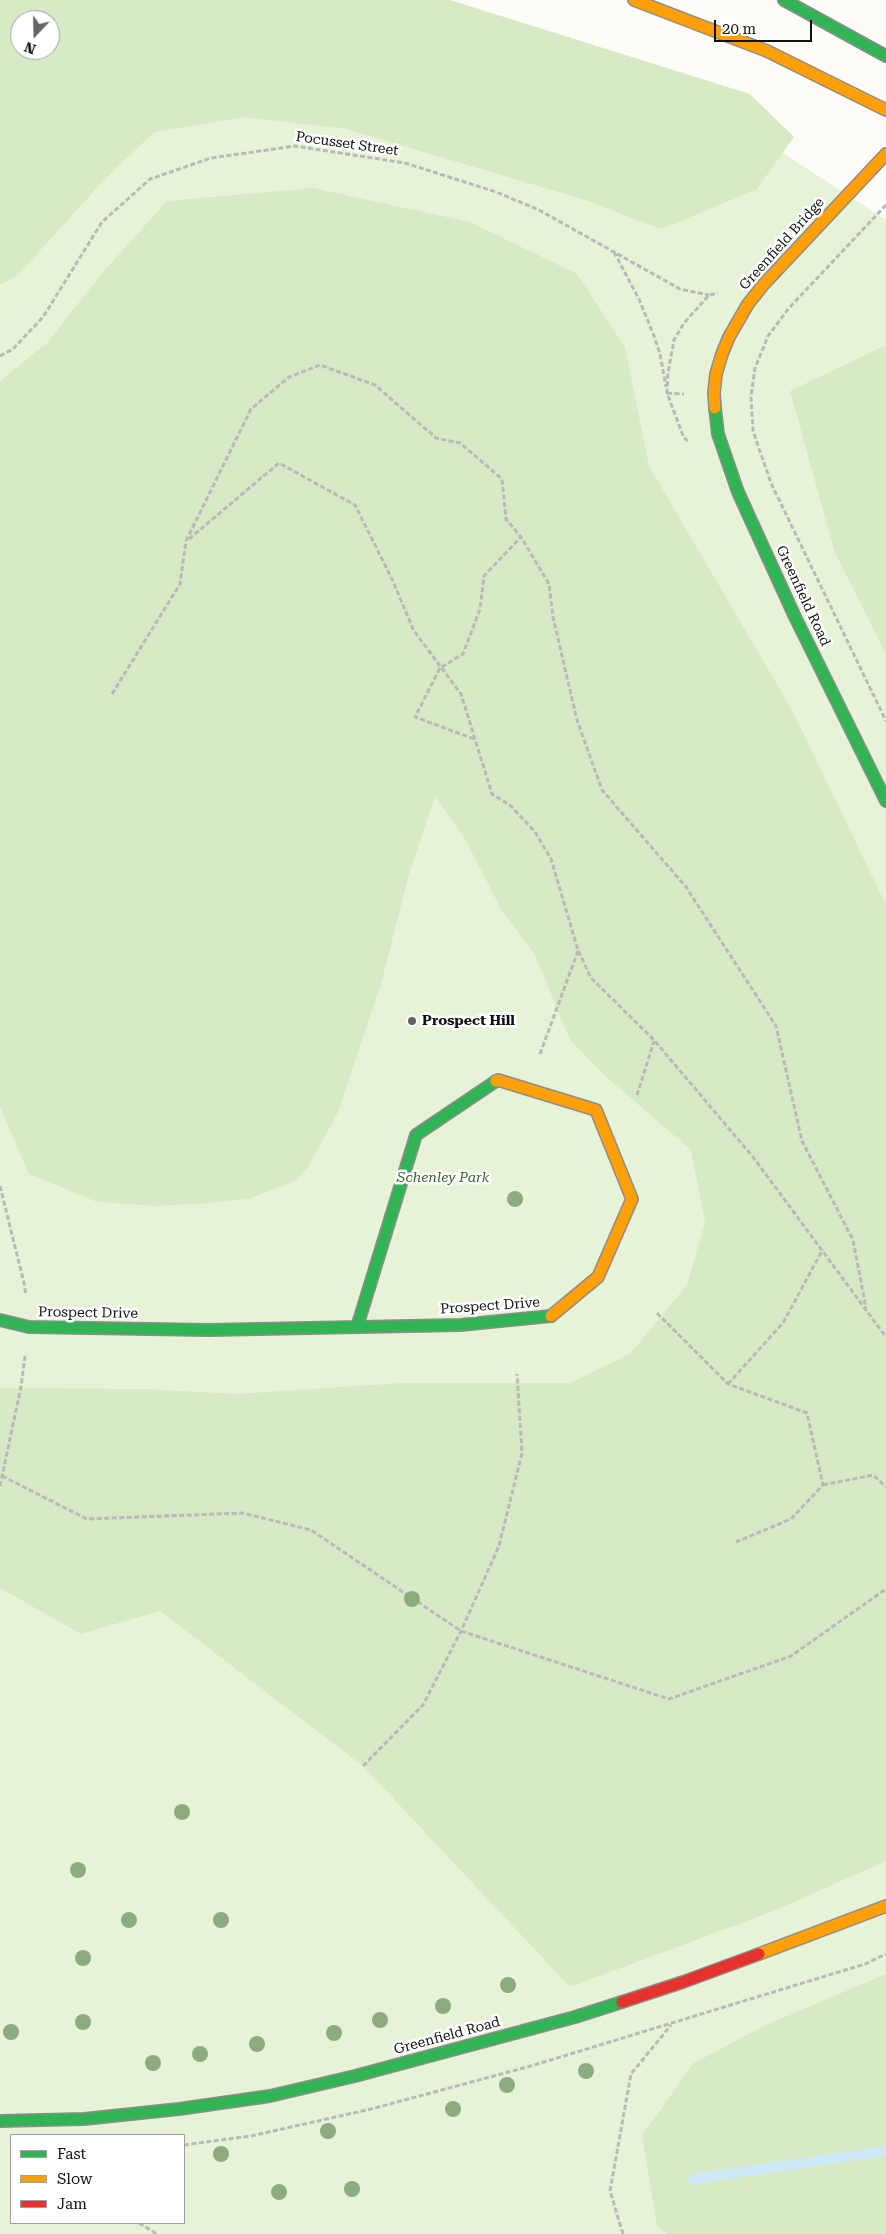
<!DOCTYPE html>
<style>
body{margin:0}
#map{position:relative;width:886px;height:2234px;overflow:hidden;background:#fdfcf7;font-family:"Roboto Serif",serif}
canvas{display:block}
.legend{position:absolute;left:10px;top:2134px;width:175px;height:90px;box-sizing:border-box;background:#fff;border:1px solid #a0a0a0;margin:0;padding:6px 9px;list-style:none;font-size:15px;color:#111}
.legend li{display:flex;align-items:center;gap:10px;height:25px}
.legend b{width:25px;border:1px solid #a0a0a0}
.north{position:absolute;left:10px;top:10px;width:50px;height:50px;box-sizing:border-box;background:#fff;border:1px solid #a0a0a0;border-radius:50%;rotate:201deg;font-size:14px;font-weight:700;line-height:20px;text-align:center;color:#111}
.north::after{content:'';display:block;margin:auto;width:18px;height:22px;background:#646362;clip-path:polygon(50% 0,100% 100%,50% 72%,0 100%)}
.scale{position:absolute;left:714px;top:20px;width:98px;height:22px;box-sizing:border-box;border:2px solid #111;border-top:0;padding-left:6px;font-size:15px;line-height:18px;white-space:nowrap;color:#111;-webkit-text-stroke:4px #fff;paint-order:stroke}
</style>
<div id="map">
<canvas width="886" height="2234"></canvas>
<ul class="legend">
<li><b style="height:6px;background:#30b455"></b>Fast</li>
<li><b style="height:6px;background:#ff9f0a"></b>Slow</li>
<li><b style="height:6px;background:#e5322d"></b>Jam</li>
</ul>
<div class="north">N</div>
<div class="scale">20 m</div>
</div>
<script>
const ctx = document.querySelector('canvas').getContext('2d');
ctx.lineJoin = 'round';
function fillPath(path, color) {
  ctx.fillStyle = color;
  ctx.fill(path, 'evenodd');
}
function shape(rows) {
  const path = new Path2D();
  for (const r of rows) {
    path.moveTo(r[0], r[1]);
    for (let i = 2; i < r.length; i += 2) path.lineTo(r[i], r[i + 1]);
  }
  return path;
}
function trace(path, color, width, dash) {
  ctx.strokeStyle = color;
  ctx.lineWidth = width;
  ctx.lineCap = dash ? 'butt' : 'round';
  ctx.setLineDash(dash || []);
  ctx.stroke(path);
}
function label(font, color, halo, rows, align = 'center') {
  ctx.font = font + ' "Roboto Serif",serif';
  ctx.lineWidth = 5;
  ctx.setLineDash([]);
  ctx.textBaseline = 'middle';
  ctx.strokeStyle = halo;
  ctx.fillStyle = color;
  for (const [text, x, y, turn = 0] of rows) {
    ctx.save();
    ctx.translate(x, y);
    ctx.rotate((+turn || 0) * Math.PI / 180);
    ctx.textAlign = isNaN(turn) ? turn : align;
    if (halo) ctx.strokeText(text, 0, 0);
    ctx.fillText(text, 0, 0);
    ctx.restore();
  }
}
fillPath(shape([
 [0,26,20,50,50,50,729,118,886,220,886,2234,0,2234],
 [11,2135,184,2135,184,2223,11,2223]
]), '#e7f3d7');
fillPath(shape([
 [0,0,450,0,750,94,794,137,756,190,661,229,582,199,346,129,244,117,154,132,103,181,18,275,0,285],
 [20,20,50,20,50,50,20,50],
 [313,188,470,222,577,274,625,347,649,466,792,710,886,905,886,1861,776,1910,570,1987,363,1766,160,1611,81,1634,0,1588,0,1388,147,1389,236,1394,402,1383,570,1383,630,1354,687,1285,705,1222,691,1150,604,1075,570,1040,535,955,501,909,464,837,435,797,409,874,381,984,338,1112,308,1167,295,1181,249,1199,210,1203,158,1206,97,1202,29,1174,0,1107,0,381,47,343,103,272,167,201],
 [886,345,886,654,835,553,790,391],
 [886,1974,886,2234,667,2234,657,2225,642,2135,694,2063,764,2026]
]), '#d8eac5');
trace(shape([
 [693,2179,886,2151]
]), '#cde8f7', 10);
const fast = shape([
 [784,0,886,56],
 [715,408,718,434,738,492,795,617,886,801],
 [0,1320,29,1327,209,1330,460,1325,551,1316],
 [357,1327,416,1135,496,1081],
 [0,2121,84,2119,179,2109,270,2096,355,2076,575,2017,622,2002]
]);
const slow = shape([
 [634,0,767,51,886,110],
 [715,408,714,393,716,374,722,354,729,337,748,304,764,284,886,154],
 [496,1081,498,1080,596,1110,632,1199,598,1277,551,1316],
 [759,1954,886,1906]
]);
const jam = shape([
 [622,2002,683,1982,759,1954]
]);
trace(fast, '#8e8d8b', 14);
trace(slow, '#8e8d8b', 14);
trace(jam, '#8e8d8b', 14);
trace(shape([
 [886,205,789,308,768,336,755,368,751,397,753,431,771,483,886,721],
 [614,252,639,299,654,336,660,354,666,387],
 [0,356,13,349,43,317,102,222,150,179,211,158,295,146,405,163,496,192,539,210,680,289,709,295],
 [667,393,684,394],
 [688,441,684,438,667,393,668,372,674,340,684,323,709,295,718,293],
 [189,539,279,463,355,505,392,579,414,631,461,694,492,794,511,806,535,832,551,859,578,950,591,978,654,1040,753,1157,886,1337],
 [112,694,180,584,186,541,251,409,289,377,320,365,375,385,436,438,460,443,502,479,506,519,521,537,549,584,553,617,577,720,602,790,686,887,776,1026,802,1141,853,1240,866,1308],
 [474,739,415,717,440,668,463,654,480,609,484,576,521,537],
 [540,1054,578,951],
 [637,1095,654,1041],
 [0,1186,24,1283,26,1295],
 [657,1313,728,1384,807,1413,823,1485,791,1519,736,1542],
 [728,1384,783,1323,823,1249],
 [2,1476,87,1519,243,1513,311,1530,461,1631,669,1699,791,1656,886,1589],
 [823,1485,873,1475,886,1487],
 [0,1486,21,1387,25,1356],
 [363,1766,423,1705,461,1631,499,1546,522,1453,517,1374],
 [184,2145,251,2136,371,2109,531,2066,865,1964,886,1954],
 [139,2223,157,2234],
 [623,2234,610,2191,631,2074,671,2025]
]), '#b9b9b8', 3, [5, 2.5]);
trace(fast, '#30b455', 11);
trace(slow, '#ff9f0a', 11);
trace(jam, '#e5322d', 11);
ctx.fillStyle = '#8cac80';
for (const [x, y] of [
 [515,1199],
 [412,1599],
 [182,1812],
 [78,1870],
 [129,1920],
 [221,1920],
 [83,1958],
 [508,1985],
 [443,2006],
 [380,2020],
 [83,2022],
 [11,2032],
 [334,2033],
 [257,2044],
 [200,2054],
 [153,2063],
 [586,2071],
 [507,2085],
 [453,2109],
 [328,2131],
 [221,2154],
 [352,2189],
 [279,2192]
]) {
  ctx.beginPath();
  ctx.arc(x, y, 8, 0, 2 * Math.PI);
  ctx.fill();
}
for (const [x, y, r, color] of [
 [412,1021,5,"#646362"]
]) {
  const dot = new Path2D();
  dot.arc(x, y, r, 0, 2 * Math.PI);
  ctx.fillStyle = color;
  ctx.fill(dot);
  trace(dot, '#fff', 2);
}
label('14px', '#111', '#fff', [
 ["Pocusset Street",347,144,8],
 ["Greenfield Bridge",782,244,-48],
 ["Greenfield Road",803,596,65],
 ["Prospect Drive",490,1306,-4],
 ["Prospect Drive",88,1313,1],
 ["Greenfield Road",447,2036,-15]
]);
label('bold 14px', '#111', '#fff', [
 ["Prospect Hill",422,1021]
], 'left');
label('italic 14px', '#2f6b1f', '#fff', [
 ["Schenley Park",443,1178]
]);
</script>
